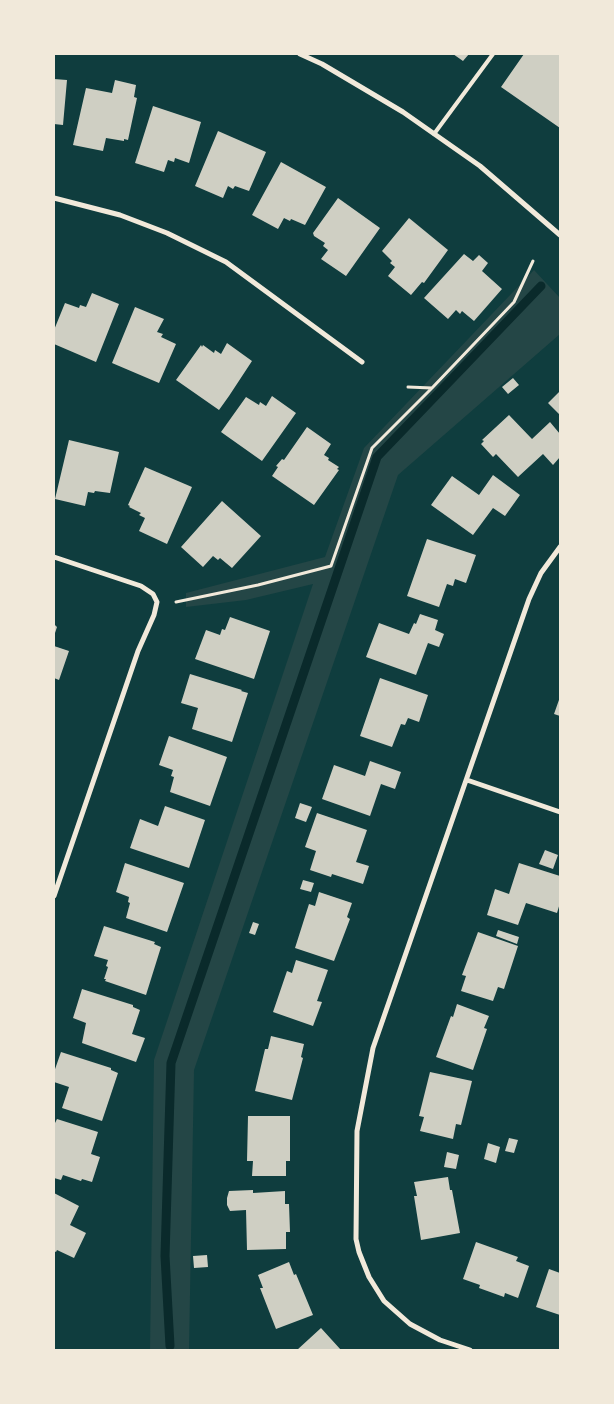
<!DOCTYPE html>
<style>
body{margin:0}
#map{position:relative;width:614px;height:1404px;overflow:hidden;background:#0f3d3e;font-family:Mulish,sans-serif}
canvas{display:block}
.frame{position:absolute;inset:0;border:55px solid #f1e9da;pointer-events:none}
</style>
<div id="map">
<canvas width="614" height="1404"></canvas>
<div class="frame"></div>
</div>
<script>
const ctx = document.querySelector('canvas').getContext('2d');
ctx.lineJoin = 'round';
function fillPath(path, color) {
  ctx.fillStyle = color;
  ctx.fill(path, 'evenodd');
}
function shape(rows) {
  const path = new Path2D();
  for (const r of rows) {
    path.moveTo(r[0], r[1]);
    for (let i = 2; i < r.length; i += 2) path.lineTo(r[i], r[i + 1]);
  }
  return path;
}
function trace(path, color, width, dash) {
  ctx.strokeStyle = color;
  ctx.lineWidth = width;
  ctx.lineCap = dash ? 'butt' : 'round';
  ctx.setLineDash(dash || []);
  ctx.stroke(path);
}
fillPath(shape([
 [534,270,560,298,560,334,398,475,194,1070,189,1350,150,1350,154,1060,313,584,246,600,186,607,186,593,325,557,364,448]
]), '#244646');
trace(shape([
 [170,1346,165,1256,171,1063,377,457,541,286]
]), '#0a2a2b', 9);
fillPath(shape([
 [453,54,469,54,463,61],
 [524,54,560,54,560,128,501,87],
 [54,79,67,80,63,125,54,124],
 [115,80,136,85,134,97,137,98,128,140,124,139,124,141,106,138,103,151,73,145,86,88,112,93],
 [153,106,201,122,189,163,175,158,174,162,168,160,164,172,135,163],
 [218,131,266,152,249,191,235,186,233,189,228,186,223,198,195,186],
 [281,162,326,187,305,225,291,219,290,221,284,218,278,229,252,215],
 [338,198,380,228,346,276,321,259,328,250,323,246,325,243,314,236,313,233],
 [409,218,448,250,424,283,422,282,411,295,388,276,395,267,390,263,392,261,382,251],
 [464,254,473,261,479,255,488,263,482,271,502,289,474,321,462,311,460,314,456,310,448,319,424,298],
 [92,293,119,304,96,362,54,344,54,330,65,303,79,308,80,305,86,307],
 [135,307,164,319,157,332,163,334,161,337,176,344,159,383,112,363],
 [227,343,252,361,229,396,219,410,176,380,201,345,202,347,203,345,214,353,215,350,221,354],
 [513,378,519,385,508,394,502,387],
 [560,391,560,415,548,403],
 [272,396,296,413,262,461,221,432,246,397,259,405,260,402,266,406],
 [509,415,532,439,550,422,560,434,560,457,553,465,543,454,518,477,496,454,493,457,481,444,484,441,482,440],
 [307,427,331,444,324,455,329,458,328,460,339,467,337,469,339,470,314,505,272,476,278,467,276,466,282,459,284,460],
 [69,440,119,452,110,493,95,491,94,493,88,492,85,506,55,499],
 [145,467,192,487,167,544,139,531,145,518,139,515,141,513,129,507,130,506,128,505],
 [493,475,520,495,505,516,493,508,473,535,431,505,452,476,479,495],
 [222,501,261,536,232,568,220,558,218,560,213,556,203,567,181,547],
 [427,539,476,555,466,583,455,579,453,586,447,584,439,607,407,596],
 [420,614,438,620,435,630,444,634,439,647,428,643,416,675,366,657,379,623,409,634,414,623,416,624],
 [230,617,270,631,254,679,195,659,206,630,220,635,222,629,225,630],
 [54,624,57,627,54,636],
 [54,646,69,651,59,680,54,678],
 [190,674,242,690,241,691,248,693,232,742,192,729,198,708,181,703],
 [380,678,428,695,419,722,408,718,405,725,401,724,392,747,360,736],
 [560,697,560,716,554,714],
 [169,736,227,757,210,806,170,792,174,777,171,776,173,770,159,765],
 [370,761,401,772,395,789,381,784,370,816,322,799,334,765,365,776],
 [300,803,312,807,306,822,295,818],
 [165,806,205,820,189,868,130,848,140,819,158,826],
 [317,813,367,830,356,862,369,866,363,884,332,874,331,877,310,870,316,851,305,847],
 [545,850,558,855,553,869,539,864],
 [125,863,184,883,167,932,126,918,130,903,128,902,129,897,116,892],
 [519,863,560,876,560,903,557,913,526,903,518,925,487,915,495,889,509,894],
 [303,880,314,883,311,892,300,889],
 [319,892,352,903,347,917,350,919,334,961,295,948,309,904,315,906],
 [253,922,259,924,255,935,249,933],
 [104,926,155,942,154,944,161,947,146,995,105,981,106,979,104,979,108,967,106,966,108,960,94,956],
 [498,930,519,937,517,944,496,936],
 [478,932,518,946,504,989,498,987,493,1001,461,991,466,976,462,975],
 [296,960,328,970,317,1001,322,1002,313,1026,273,1012,287,971,292,973],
 [82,989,133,1005,133,1007,140,1010,132,1034,145,1038,136,1062,82,1043,86,1023,73,1018],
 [457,1004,489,1016,484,1028,487,1029,473,1070,436,1057,451,1016,453,1017],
 [271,1036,304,1044,301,1057,303,1058,292,1100,255,1091,265,1049,268,1049],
 [61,1052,111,1068,111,1070,118,1073,102,1121,62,1108,69,1087,54,1082,54,1072],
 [430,1072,472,1081,461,1125,456,1124,453,1139,420,1131,424,1117,419,1116],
 [248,1116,290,1116,290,1161,286,1161,286,1176,252,1176,253,1161,247,1161],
 [57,1119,98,1132,91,1154,100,1157,92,1182,82,1179,81,1181,63,1175,61,1180,54,1178,54,1125],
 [509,1138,518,1140,514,1153,505,1151],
 [488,1143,500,1147,496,1163,484,1159],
 [447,1152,459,1155,456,1169,444,1167],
 [448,1177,450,1190,452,1190,460,1233,421,1240,414,1196,417,1196,414,1182],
 [253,1190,253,1193,285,1191,285,1204,289,1204,290,1232,286,1232,286,1249,247,1250,246,1210,230,1211,227,1205,227,1198,229,1191],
 [54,1193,79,1206,70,1225,86,1233,74,1258,57,1250,56,1252,54,1251],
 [476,1242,518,1257,516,1261,529,1266,518,1298,505,1293,504,1297,479,1288,480,1285,463,1279],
 [207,1255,208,1267,194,1268,193,1256],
 [289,1262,294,1275,296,1274,313,1315,276,1329,260,1288,263,1288,258,1275],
 [549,1269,560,1273,560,1315,536,1307],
 [321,1328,341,1350,297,1350]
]), '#cfcfc3');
trace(shape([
 [408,387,432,388,514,302,533,261],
 [176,602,258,585,331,566,372,448,432,388]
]), '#f1e9da', 3);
trace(shape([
 [434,134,493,54]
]), '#f1e9da', 4);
trace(shape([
 [300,54,322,64,403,112,480,166,560,235],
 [54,198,120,215,167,233,226,262,362,362],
 [54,557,141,586,153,594,157,602,154,615,138,651,54,896],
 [467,780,560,812],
 [470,1350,440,1340,410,1324,384,1301,369,1277,359,1252,356,1239,357,1131,373,1048,529,599,541,573,560,547]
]), '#f1e9da', 5);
</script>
